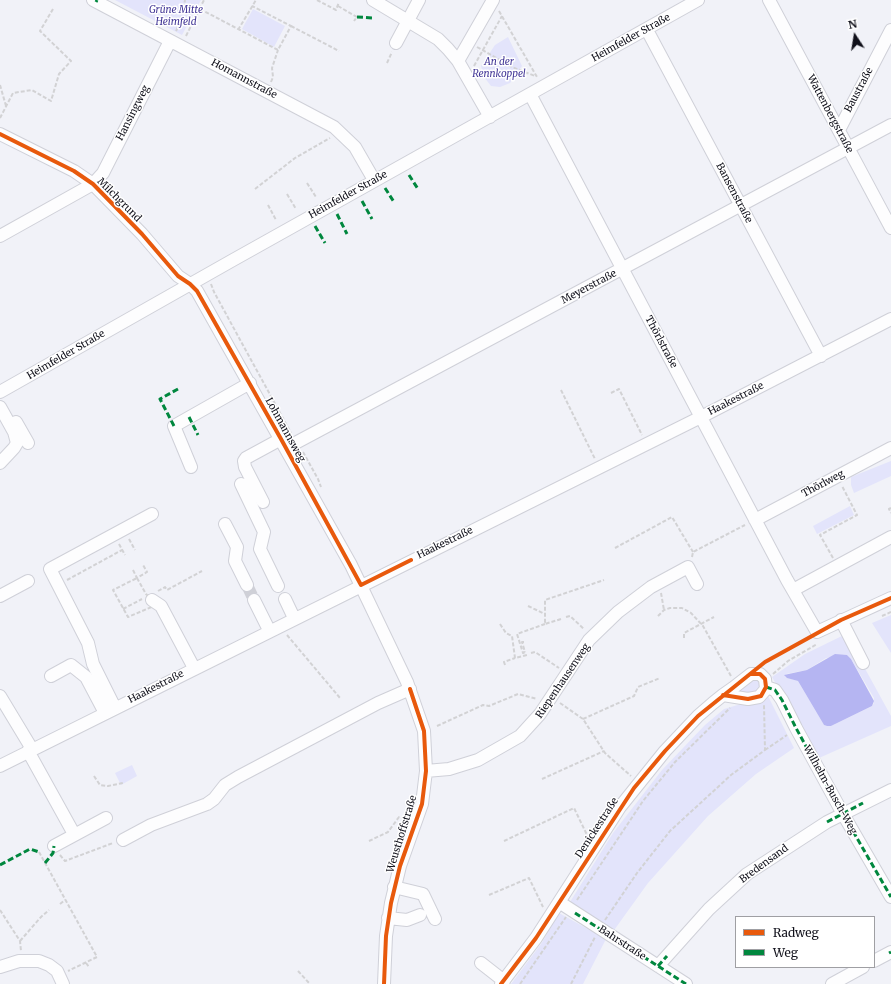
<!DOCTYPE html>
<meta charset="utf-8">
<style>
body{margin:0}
#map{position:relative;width:891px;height:984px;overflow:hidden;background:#f1f2f8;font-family:Merriweather,serif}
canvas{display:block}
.legend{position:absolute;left:735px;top:916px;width:140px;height:52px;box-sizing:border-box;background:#fff;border:1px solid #9f9fa3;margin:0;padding:5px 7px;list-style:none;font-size:12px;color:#10101a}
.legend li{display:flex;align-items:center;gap:8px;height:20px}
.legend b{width:20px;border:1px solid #9f9fa3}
.north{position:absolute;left:835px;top:16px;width:40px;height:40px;-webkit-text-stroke:3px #fff;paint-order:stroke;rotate:348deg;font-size:11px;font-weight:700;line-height:16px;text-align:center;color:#10101a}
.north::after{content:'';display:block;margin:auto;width:14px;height:18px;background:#10101a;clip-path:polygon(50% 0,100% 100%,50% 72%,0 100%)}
</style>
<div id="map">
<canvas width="891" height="984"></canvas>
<ul class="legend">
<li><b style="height:5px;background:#e8590c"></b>Radweg</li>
<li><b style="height:5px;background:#00873e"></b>Weg</li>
</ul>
<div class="north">N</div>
</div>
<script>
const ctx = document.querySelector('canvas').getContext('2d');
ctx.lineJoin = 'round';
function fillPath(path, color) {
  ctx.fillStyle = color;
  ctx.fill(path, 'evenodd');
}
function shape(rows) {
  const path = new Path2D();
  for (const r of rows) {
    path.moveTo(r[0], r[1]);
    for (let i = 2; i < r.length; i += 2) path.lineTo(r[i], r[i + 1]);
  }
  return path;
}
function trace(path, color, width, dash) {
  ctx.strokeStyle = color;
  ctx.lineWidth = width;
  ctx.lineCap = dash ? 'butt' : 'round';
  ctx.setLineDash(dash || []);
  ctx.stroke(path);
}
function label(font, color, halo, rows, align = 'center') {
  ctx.font = font + ' Merriweather,serif';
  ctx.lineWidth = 3;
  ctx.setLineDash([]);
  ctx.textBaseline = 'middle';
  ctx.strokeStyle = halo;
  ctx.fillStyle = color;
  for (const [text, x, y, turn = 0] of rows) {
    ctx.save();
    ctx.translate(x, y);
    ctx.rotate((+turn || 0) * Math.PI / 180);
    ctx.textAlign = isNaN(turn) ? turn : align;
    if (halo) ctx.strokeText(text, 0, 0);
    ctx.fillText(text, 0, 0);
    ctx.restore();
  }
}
fillPath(shape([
 [115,0,201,0,182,35],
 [253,9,285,26,274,47,242,29],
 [508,37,522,66,510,83,500,87,491,86,484,77,481,66,495,45],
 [891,461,891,476,854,493,851,485,851,477],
 [850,506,854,515,817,534,813,526],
 [891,615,891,653,872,623],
 [846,634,891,716,891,726,819,758,772,677,805,654],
 [847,655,851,659,874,698,874,703,872,706,831,726,827,726,824,725,798,681,785,677,786,674,807,670,826,658],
 [752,680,757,680,761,686,758,694,738,693,736,689],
 [768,696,794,748,756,774,708,816,648,883,612,933,570,902,613,833,662,770,705,725,724,709],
 [132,765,137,776,121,785,115,773],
 [559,913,606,939,583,984,511,984,541,944]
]), '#e3e4fb');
fillPath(shape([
 [835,654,847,655,851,659,874,701,872,706,831,726,827,726,824,725,798,681,787,678,784,675,807,670]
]), '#b5b5f2');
trace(shape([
 [247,585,254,600]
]), '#cfd0d7', 12, [12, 6]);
const minor = shape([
 [93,0,334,127,355,147,374,180],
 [373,0,438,39,448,49,458,61,490,117],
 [769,0,891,228],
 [647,30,821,356],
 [396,43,419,0],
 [458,61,493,0],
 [530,94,787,580,817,632,891,598],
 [839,130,891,30],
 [0,134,74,171,93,184,142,234,178,276,190,284,197,291,351,565,407,682,424,731,426,771,422,804,400,866,391,903,386,936,384,984],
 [0,236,93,184,103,173,170,41],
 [0,392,233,260,698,0],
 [0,407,14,432,17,443,14,448,0,463],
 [16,422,28,443],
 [286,448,891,125],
 [191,467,174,426,250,383],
 [241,484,264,532,260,549,278,586],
 [263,502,245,467,244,461,246,458,281,439],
 [755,520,891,448],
 [225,524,237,547,235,561,247,585],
 [793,590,891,537],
 [0,596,28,581],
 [285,599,294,618],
 [152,600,161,606,194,668],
 [254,600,269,630],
 [841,620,863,663],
 [51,676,71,665,86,677,105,713],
 [766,687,775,690,782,700,796,728,843,814,891,897],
 [0,696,32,749],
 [115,708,93,664,88,643,50,569,152,514],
 [28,751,74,834],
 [0,766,701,417,891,319],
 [426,771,449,769,478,760,520,736,540,714,589,640,618,612,651,587,688,567,697,584],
 [123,840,151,825,207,804,214,799,225,785,238,777,378,703,410,689],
 [54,846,106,818],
 [394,887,423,894,435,919],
 [559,902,686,984],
 [388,918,407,920,420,915],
 [874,961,891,952],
 [481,963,504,981],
 [658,966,709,909,747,874,827,822,891,790],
 [0,967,19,961,39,961,49,965,57,971,63,984],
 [501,984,536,938,620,807,665,751,698,716,713,703,723,695,733,688,751,674,760,674,765,679,766,689,759,697,748,699,723,695],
 [832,984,863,967]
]);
trace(minor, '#cfd0d8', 14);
trace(shape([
 [317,0,336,10,339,2],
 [338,6,357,17,354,21],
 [200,9,278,50,291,26,252,6],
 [499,11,537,77],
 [291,26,339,51],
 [238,30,256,0],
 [176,31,181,21,185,0],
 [186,36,204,0],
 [477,47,512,67,535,76],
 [387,63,392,52],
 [474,66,502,16],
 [271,82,273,77,272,68,278,50],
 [0,85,6,106],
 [0,118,13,93,32,90,51,101,59,74,71,61,40,31,53,9],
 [307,183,316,197],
 [255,189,295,158,330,138],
 [287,194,296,209],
 [268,205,276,220],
 [211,284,214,292,291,433],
 [561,390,595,459],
 [611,393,619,389,642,435],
 [303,452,318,479,321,487],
 [891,508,889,509,891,513],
 [129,539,135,550],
 [119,544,125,555],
 [615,548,672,517,693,552],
 [692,557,693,552,745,525],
 [833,558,820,535,857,515,842,486],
 [133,570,137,578,147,572,143,565],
 [137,578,146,594,152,600,154,606,128,617,113,590,137,578],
 [67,580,122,550],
 [158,591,165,587,167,590,202,571],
 [661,593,664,610],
 [528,606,545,614],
 [123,609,142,599],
 [658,616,664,610,670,608,682,608,691,613,703,626,731,676],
 [882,616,891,612],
 [566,617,570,616,584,629],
 [561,619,545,624,545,600,604,580],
 [500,624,506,633,512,636,515,658,527,655],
 [287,635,340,698],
 [684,638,684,633,714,617],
 [524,642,522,642,525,652],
 [525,652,523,653,517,634,545,624],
 [531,653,535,652,559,668],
 [505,665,504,662,515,658],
 [773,674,788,661,817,644],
 [560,703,583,719,605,753,631,776],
 [583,719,634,696,638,687,660,678],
 [437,726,483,705,489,706,518,694,537,699],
 [765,750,787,735],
 [94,776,100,785,108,786,123,783],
 [542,779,604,751],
 [369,841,388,832,399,817,405,818],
 [504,841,574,808,588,837],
 [39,852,97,957,68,971],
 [60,855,65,861,113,843],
 [489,895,529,878,543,907],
 [577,900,643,801,675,762,730,708],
 [60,904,65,900],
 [0,910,20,941,21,951],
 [605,920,637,873,670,831,731,775,765,750,764,705],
 [20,941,41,917,49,910],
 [86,963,89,967],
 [298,971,310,984],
 [520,984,566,917],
 [571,984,595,937]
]), '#d2d2d4', 2, [4, 2]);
trace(minor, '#fdfdfe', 12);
trace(shape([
 [96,2,97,0],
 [357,17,374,18],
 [409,175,418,189],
 [385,188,394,202],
 [362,201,372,219],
 [337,214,347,234],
 [315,226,325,243],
 [189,417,198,435],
 [174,426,160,399,178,389,180,391],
 [766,687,775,690,782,700,796,728,843,814,891,897],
 [827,822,863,803],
 [45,863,53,853,54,846],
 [0,865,30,849,39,852],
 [575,913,686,984],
 [889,953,891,952],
 [658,966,667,956]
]), '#00873e', 3, [6, 3]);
trace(shape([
 [0,134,74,171,93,184,142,234,178,276,190,284,197,291,281,439,361,585,411,560],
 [723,695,748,699,761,696,766,687,765,679,760,674,751,674],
 [384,984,386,936,391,903,400,866,422,804,426,771,424,731,410,689],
 [501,984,536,938,634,788,665,751,698,716,765,662,841,620,891,598]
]), '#e8590c', 4);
label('italic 10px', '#423696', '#fff', [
 ["Grüne Mitte",176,10],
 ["Heimfeld",176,22],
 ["An der",499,62],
 ["Rennkoppel",499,74]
]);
label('10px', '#10101a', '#fff', [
 ["Heimfelder Straße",631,38,-29],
 ["Homannstraße",244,79,28],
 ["Baustraße",859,90,-62],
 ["Hansingweg",133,113,-63],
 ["Wattenbergstraße",830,114,62],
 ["Bansenstraße",734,193,62],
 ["Heimfelder Straße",348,195,-29],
 ["Milchgrund",119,200,45],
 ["Meyerstraße",589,287,-28],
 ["Thörlstraße",661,342,62],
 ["Heimfelder Straße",66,355,-30],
 ["Haakestraße",736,399,-27],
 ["Lohmannsweg",285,430,61],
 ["Thörlweg",823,484,-28],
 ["Haakestraße",445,543,-26],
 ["Riepenhausenweg",563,681,-56],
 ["Haakestraße",156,687,-27],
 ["Wilhelm-Busch-Weg",830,790,61],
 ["Denickestraße",597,828,-57],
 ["Weusthoffstraße",402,834,-73],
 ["Bredensand",764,864,-36],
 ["Bahrstraße",622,943,33]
]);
</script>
